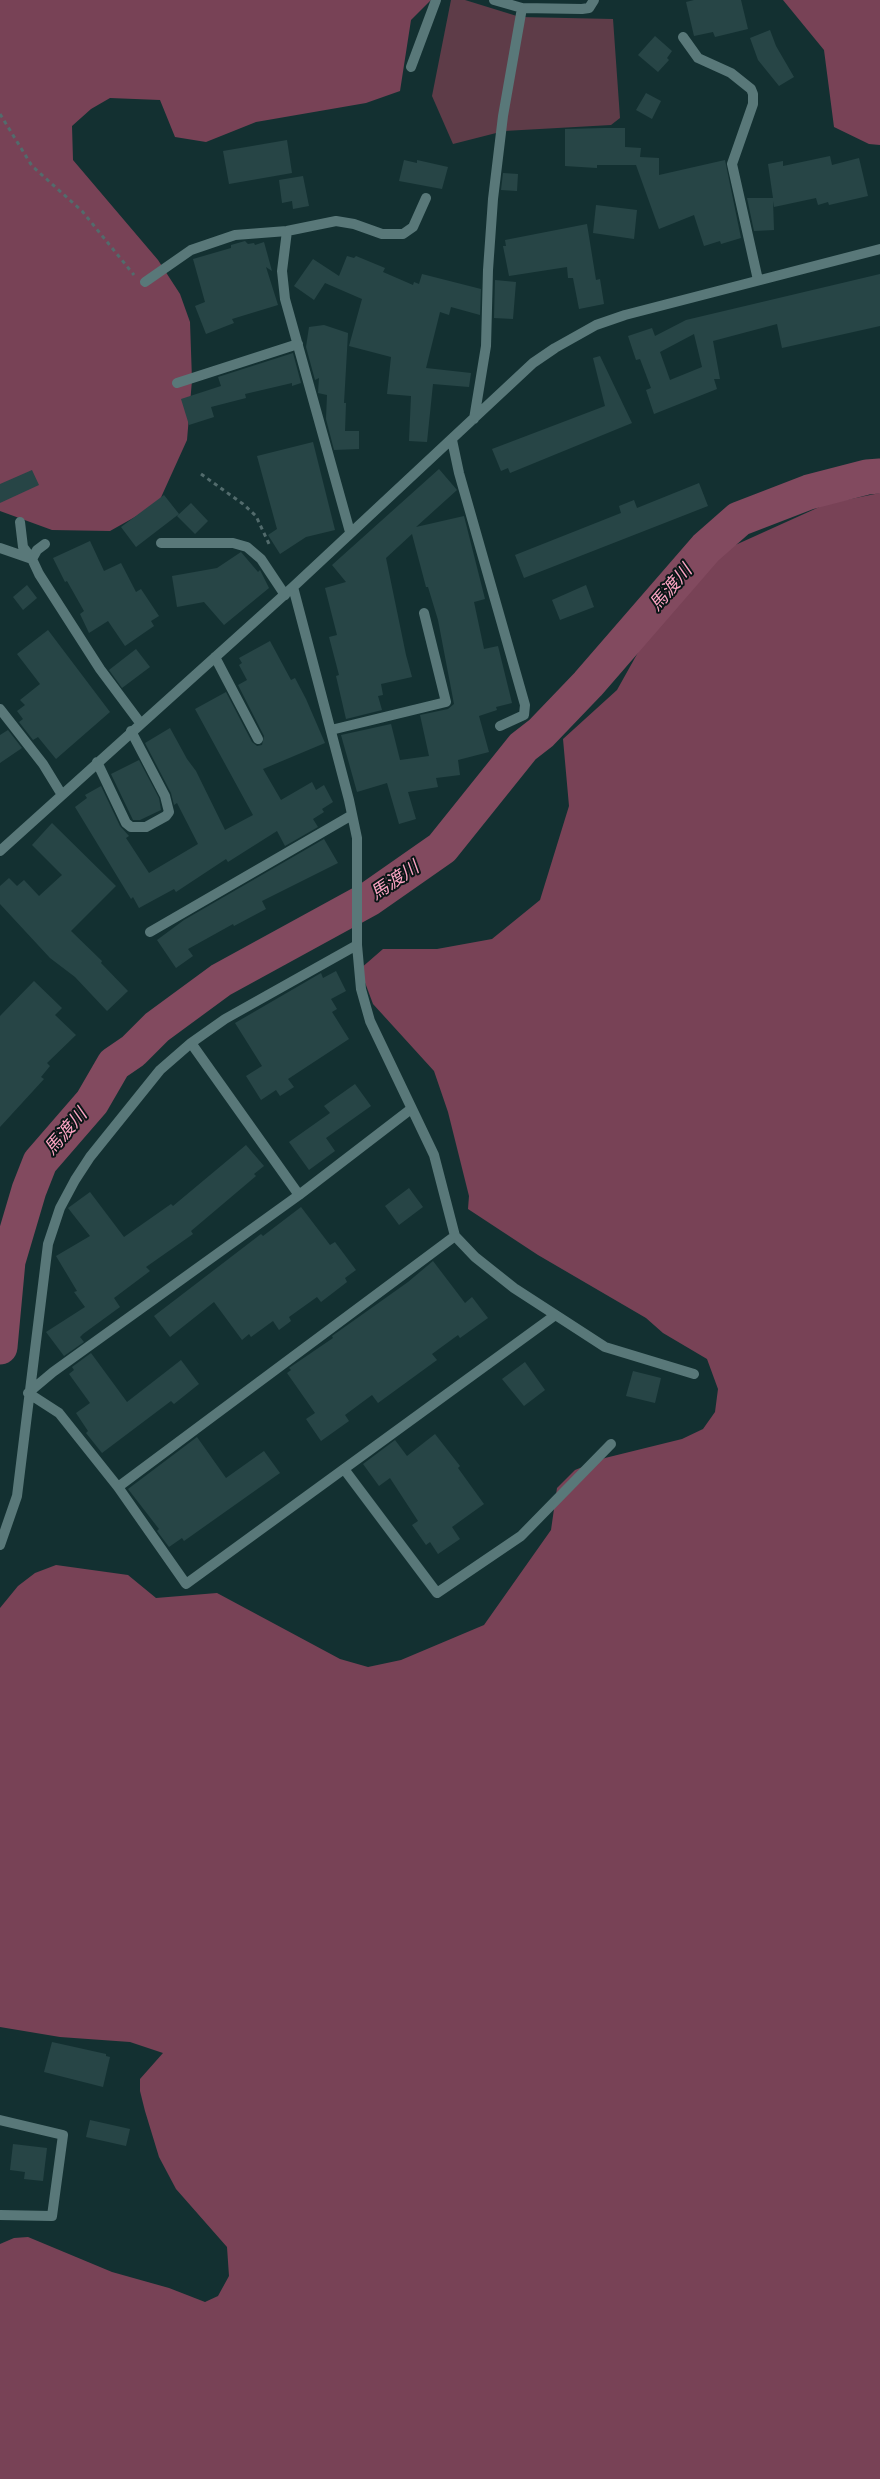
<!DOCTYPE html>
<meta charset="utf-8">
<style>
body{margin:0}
canvas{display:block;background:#133031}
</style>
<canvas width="880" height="2479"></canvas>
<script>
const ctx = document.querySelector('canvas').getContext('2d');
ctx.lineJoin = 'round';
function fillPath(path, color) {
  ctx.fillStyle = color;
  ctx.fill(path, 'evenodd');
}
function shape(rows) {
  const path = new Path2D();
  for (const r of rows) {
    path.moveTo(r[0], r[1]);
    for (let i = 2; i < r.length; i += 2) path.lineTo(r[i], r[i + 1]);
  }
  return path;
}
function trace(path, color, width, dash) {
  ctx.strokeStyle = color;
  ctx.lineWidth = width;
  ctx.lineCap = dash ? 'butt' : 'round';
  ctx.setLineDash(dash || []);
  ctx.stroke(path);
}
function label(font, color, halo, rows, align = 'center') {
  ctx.font = font + ' "Open Sans","Noto Sans JP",sans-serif';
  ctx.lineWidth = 4;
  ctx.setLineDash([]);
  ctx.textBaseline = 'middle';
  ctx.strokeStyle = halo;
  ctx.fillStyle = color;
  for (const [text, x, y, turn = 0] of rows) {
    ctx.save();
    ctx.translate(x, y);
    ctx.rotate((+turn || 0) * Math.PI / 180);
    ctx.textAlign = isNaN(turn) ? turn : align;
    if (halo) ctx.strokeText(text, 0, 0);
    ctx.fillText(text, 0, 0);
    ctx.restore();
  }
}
fillPath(shape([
 [451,0,465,0,520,17,613,19,620,118,611,125,504,131,453,144,432,96]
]), '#5e3c48');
fillPath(shape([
 [0,0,431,0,411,20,400,91,366,103,256,122,206,142,175,137,160,100,110,98,91,109,72,126,73,160,158,260,180,294,190,322,192,380,187,440,158,504,110,531,52,530,0,511],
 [783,0,880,0,880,145,869,144,834,127,824,50],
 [880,493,880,2479,0,2479,0,2244,14,2238,28,2237,112,2272,169,2288,205,2302,218,2296,229,2276,227,2247,176,2189,159,2157,145,2111,140,2091,140,2079,163,2053,130,2042,60,2037,0,2027,0,1608,18,1586,35,1573,56,1565,128,1575,156,1598,217,1593,340,1659,368,1667,401,1660,484,1625,551,1530,557,1488,575,1470,605,1458,682,1439,703,1429,715,1412,718,1389,707,1359,663,1333,646,1318,538,1255,468,1209,469,1196,448,1112,434,1071,373,1004,360,969,383,949,437,949,492,939,540,900,569,806,563,739,617,690,650,631,711,556,826,504]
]), '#784256');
trace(shape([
 [0,1347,8,1261,29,1190,40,1162,92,1102,114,1064,133,1051,157,1027,221,980,369,899,442,848,523,747,541,733,588,684,706,548,739,519,809,492,867,477,880,476]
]), '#824a5f', 35);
fillPath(shape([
 [694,0,741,0,748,29,715,37,713,32,694,36,686,2],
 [770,30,776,46,794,77,779,86,758,60,750,38],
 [655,36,672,51,667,58,669,60,658,72,638,55],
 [646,93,661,101,652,119,636,110],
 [605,128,625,128,625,147,641,148,640,157,659,158,659,175,725,160,741,238,721,244,720,241,704,246,694,215,659,229,636,165,597,165,597,168,565,166,565,129],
 [287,140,292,173,229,184,223,151],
 [830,156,832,165,859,158,868,196,829,205,828,202,818,205,816,198,774,207,773,201,774,230,754,231,747,198,773,198,768,164,783,161,783,166],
 [404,160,417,163,417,160,448,167,442,189,399,181],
 [503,173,518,174,517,191,501,190],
 [303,176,309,206,293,209,292,201,282,203,279,180],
 [596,205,637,210,634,239,593,233],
 [587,224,596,280,600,279,604,304,579,309,573,278,568,278,567,267,509,276,503,246,506,246,505,240],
 [245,241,248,244,254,243,255,245,264,242,272,271,266,267,278,305,232,319,234,323,206,334,195,306,205,302,193,259,231,248,231,245],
 [347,256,354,258,356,256,385,268,383,272,413,285,414,282,419,284,422,274,481,289,480,315,451,307,449,315,440,312,426,368,471,373,469,387,433,384,427,442,409,441,411,396,387,394,391,357,349,346,362,299,325,283,314,300,294,286,313,259,339,276],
 [880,274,880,326,782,348,777,324,713,341,720,379,714,379,717,389,654,414,646,390,651,388,640,359,636,360,628,336,652,328,655,336,686,320],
 [694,334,702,367,670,380,660,352],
 [495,280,516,282,513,319,494,318],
 [324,325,348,333,344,403,346,403,345,431,359,431,359,449,334,450,326,419,327,395,318,393,319,378,315,380,306,347,309,327],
 [293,353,301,383,292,386,292,383,245,394,246,398,211,407,214,417,189,425,181,399,221,386,218,377],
 [600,356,632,423,510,473,508,468,501,471,492,449,605,406,593,358],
 [313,442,335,530,306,537,280,554,268,535,277,529,257,456],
 [439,469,457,490,416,527,464,516,485,599,474,602,484,649,498,646,512,703,496,707,497,710,479,716,489,752,458,760,460,775,436,778,438,787,408,792,416,819,399,824,387,783,357,792,341,735,391,724,400,760,429,756,420,715,448,709,454,704,438,620,428,587,426,587,412,534,386,558,406,655,412,677,381,684,383,695,378,696,382,710,346,719,336,676,339,675,329,637,337,635,325,588,346,582,332,565],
 [32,470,39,485,0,503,0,484],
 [699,483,708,506,524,578,515,555,621,513,619,506,634,500,637,508],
 [164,495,179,514,136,547,121,527],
 [191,503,208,521,195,534,177,516],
 [90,541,104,571,121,563,136,592,141,589,159,616,151,621,154,626,125,646,108,621,89,633,80,614,84,611,67,581,65,582,53,558],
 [241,552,258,572,260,570,269,588,224,625,204,602,177,607,172,576,217,568],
 [27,585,37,598,23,610,13,597],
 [586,585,594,607,560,620,552,600],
 [48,630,110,712,56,759,38,737,33,740,19,722,23,719,17,711,25,705,20,700,40,684,17,654],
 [270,641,291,680,295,678,306,699,325,743,263,769,281,800,312,782,316,790,324,785,333,802,322,809,324,812,313,819,318,827,285,846,277,831,228,862,226,859,176,892,174,889,139,908,133,897,131,899,75,807,87,798,85,795,101,786,120,826,129,836,126,838,149,873,198,844,177,803,174,805,171,793,145,743,170,728,187,759,196,771,225,830,253,815,195,709,226,692,252,742,257,746,262,745,264,736,238,685,247,680,239,665,242,663,239,658],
 [136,649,150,667,122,688,109,670],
 [8,730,22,748,0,763,0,735],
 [139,760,159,798,161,810,140,820,133,820,111,774],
 [52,823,116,886,71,931,102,961,101,963,128,991,107,1011,75,977,50,958,0,904,0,886,9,878,17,886,24,880,39,896,62,875,32,845],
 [324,839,338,863,262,901,266,909,234,926,233,924,188,949,193,956,176,968,157,940,184,920],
 [336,971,346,991,331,999,337,1009,332,1012,349,1039,288,1079,294,1087,280,1096,276,1090,261,1100,246,1076,262,1066,235,1023,321,973,323,978],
 [34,981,62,1008,55,1015,76,1035,47,1063,50,1066,41,1077,44,1079,0,1127,0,1016],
 [355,1084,371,1106,326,1138,335,1151,309,1170,289,1142,330,1113,324,1106],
 [246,1145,264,1166,254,1174,256,1176,191,1231,193,1234,146,1267,150,1271,114,1298,120,1307,83,1334,80,1337,84,1342,64,1356,46,1332,85,1307,74,1292,77,1291,56,1256,90,1236,68,1208,90,1192,124,1237,171,1204,173,1206],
 [409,1188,423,1207,399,1225,385,1206],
 [301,1207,330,1245,335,1242,356,1270,345,1278,347,1282,321,1302,317,1297,289,1317,291,1321,279,1330,273,1321,251,1337,249,1334,242,1340,214,1302,170,1337,154,1316,261,1234,263,1236],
 [433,1261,465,1303,472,1297,488,1318,460,1338,458,1335,432,1354,437,1360,378,1403,372,1395,345,1415,349,1421,321,1441,306,1419,315,1413,287,1373,291,1370,289,1368,333,1338,332,1336,408,1282],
 [91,1353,127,1402,181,1360,199,1384,174,1404,171,1401,102,1453,86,1433,88,1431,76,1413,90,1403,69,1374,74,1370,72,1367],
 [525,1362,545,1390,524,1406,502,1379],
 [633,1371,661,1378,655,1403,626,1396],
 [435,1434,460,1466,458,1468,484,1504,452,1527,460,1539,438,1554,430,1542,426,1545,412,1525,418,1521,390,1478,379,1486,363,1464,395,1440,407,1456],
 [197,1437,226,1478,264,1451,280,1473,184,1541,182,1538,169,1547,157,1531,159,1529,128,1489],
 [52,2042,106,2054,106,2056,110,2057,103,2087,44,2072],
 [90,2120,130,2129,126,2146,86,2137],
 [13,2144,47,2148,43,2181,24,2179,25,2172,10,2170]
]), '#274546');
trace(shape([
 [0,114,32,166,82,211,134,275],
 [201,474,243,504,256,516,270,546]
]), '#526b6c', 3, [4, 4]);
trace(shape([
 [494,0,522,8,582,9,589,8,594,0],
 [683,37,698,58,731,73,751,89,753,94,753,104,732,164,758,280],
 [411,67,436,0],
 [287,231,282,271,285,299,350,532],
 [145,282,191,250,235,235,287,231,336,221,354,224,382,234,403,234,413,227,426,198],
 [177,383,298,344],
 [474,419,486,346,488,270,493,199,503,116,522,8],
 [452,440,459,473,525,705,524,715,500,726],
 [20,522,23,547,32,559,37,550,45,544],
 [161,543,233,543,247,547,261,559,285,595],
 [0,548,32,559,39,574,100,669,141,724],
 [293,587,349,800,357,838,357,945,361,989,370,1021,434,1155,455,1236,475,1257,514,1288,605,1347,694,1374],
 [215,657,258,739],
 [0,709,43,764,62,795],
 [331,730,446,702,424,613],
 [97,762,126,823,131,827,146,827,166,816,169,812,165,796,131,731],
 [0,851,293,587,533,363,555,348,596,325,625,315,880,249],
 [150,932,352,815],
 [191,1043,299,1195],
 [411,1109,299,1195,53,1372,28,1393,59,1413,118,1487,186,1584,554,1316],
 [344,1469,437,1593,521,1536,611,1444],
 [118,1487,455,1236],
 [0,1545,17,1496,48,1244,60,1208,75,1180,90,1157,160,1070,191,1043,225,1019,357,945],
 [0,2120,63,2135,52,2216,0,2215]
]), '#597879', 10);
label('italic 18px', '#fca4c3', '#091616', [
 ["馬渡川",671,588,-49],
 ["馬渡川",395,881,-34],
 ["馬渡川",66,1132,-49]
]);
</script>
